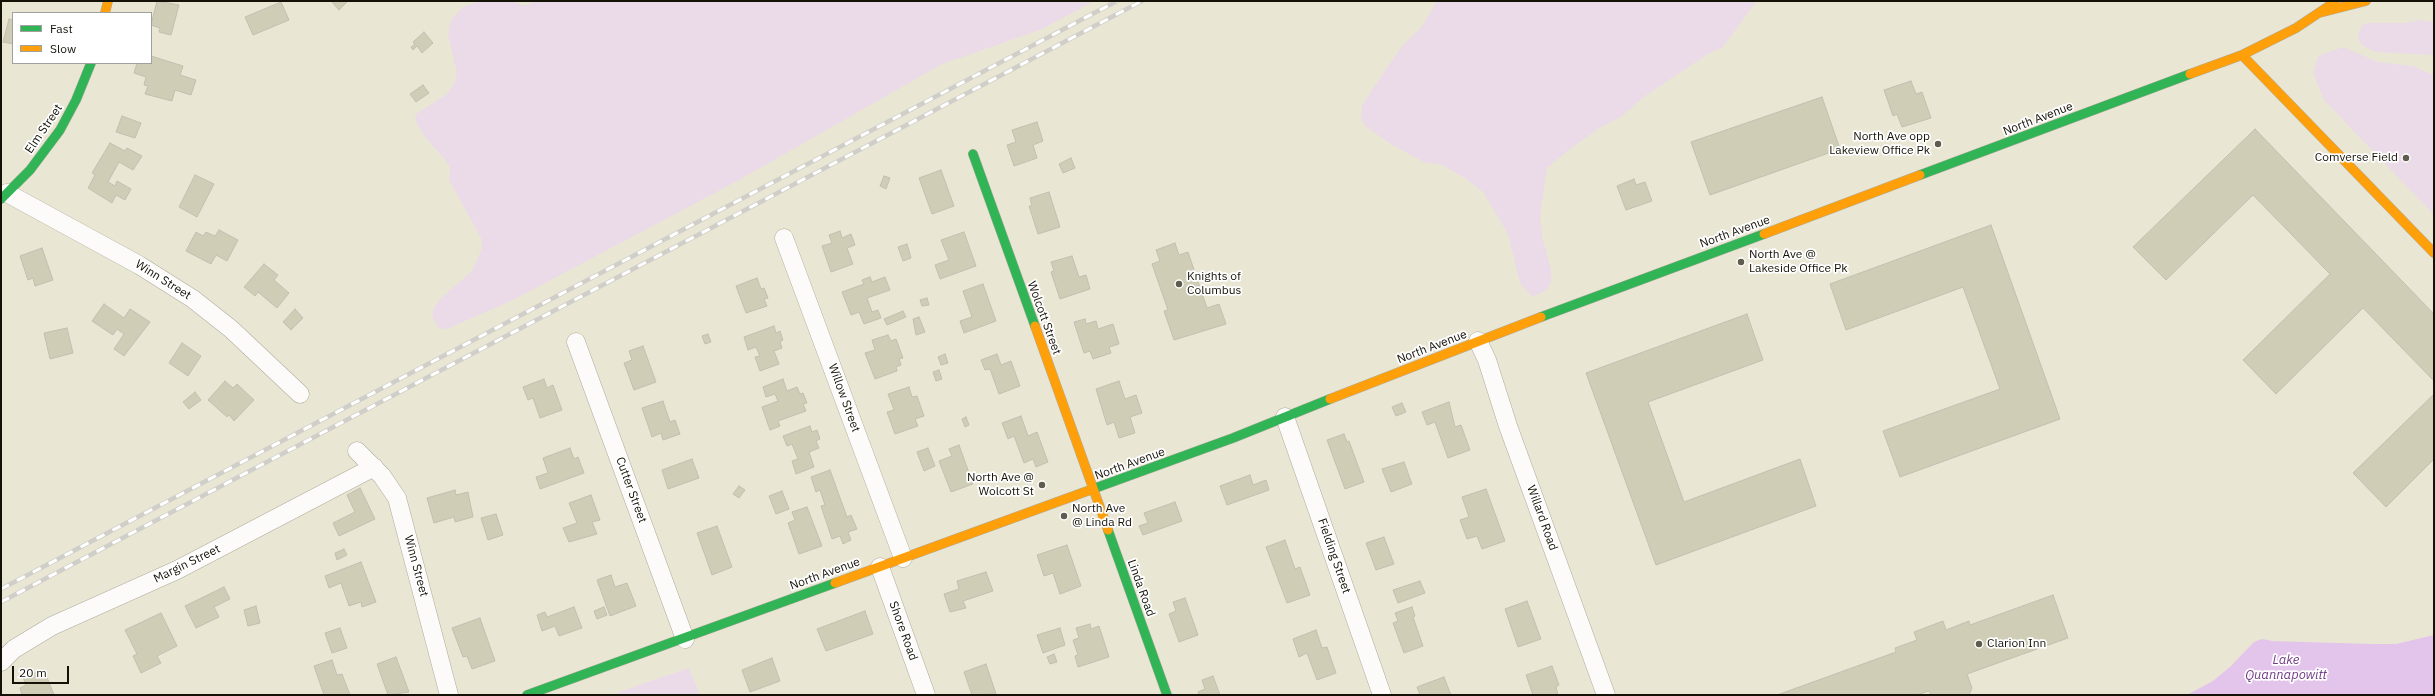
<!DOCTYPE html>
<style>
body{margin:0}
#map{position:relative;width:2435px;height:696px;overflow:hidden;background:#e9e6d4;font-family:"IBM Plex Sans",sans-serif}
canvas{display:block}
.frame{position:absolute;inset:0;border:2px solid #141207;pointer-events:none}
.legend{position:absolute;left:12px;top:12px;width:140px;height:52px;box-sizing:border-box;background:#fff;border:1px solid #a1a09c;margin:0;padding:5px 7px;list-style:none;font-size:12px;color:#141207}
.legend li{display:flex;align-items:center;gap:8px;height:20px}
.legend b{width:20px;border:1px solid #a1a09c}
.scale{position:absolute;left:12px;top:666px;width:57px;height:18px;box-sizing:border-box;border:2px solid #141207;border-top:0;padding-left:5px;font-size:12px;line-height:14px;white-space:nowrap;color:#141207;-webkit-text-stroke:3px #fff;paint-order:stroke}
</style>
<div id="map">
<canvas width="2435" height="696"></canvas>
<div class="frame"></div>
<ul class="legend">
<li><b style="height:5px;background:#30b455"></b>Fast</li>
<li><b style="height:5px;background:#ff9f0a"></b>Slow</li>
</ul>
<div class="scale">20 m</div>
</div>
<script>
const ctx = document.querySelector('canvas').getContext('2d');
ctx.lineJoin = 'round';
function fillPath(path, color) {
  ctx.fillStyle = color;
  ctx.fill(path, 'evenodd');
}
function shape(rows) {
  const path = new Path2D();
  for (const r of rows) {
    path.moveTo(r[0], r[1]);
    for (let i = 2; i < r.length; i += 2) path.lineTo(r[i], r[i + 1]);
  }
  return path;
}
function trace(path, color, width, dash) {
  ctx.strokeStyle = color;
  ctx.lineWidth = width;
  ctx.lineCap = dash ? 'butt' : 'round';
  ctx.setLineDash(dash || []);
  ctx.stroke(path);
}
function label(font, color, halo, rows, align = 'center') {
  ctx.font = font + ' "IBM Plex Sans",sans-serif';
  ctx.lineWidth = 3.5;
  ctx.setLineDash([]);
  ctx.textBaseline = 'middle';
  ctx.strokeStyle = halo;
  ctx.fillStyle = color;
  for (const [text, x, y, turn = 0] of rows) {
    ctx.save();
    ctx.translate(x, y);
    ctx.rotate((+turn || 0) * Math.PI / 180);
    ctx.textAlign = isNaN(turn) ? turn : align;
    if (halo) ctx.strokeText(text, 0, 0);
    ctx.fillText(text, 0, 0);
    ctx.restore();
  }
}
fillPath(shape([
 [482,1,514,1,521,5,528,5,532,1,1095,1,1040,30,942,64,739,180,515,299,447,329,439,328,434,320,432,315,434,308,440,299,472,271,482,248,481,238,449,180,450,168,447,162,425,137,415,120,416,114,447,94,455,82,457,73,448,34,451,20,463,7],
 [1437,1,1757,1,1722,48,1711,52,1645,96,1621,117,1601,127,1571,148,1547,168,1540,216,1542,236,1551,270,1551,282,1547,290,1532,297,1520,283,1508,234,1483,192,1465,178,1442,165,1424,162,1394,146,1366,127,1361,119,1362,106,1372,90,1402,46,1421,28],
 [2419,20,2434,22,2434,55,2375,52,2362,45,2359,41,2358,36,2361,27,2366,23,2405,23],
 [2343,47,2378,62,2413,66,2434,75,2434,215,2324,100,2313,73,2318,56],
 [689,668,700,695,611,695,648,682]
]), '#ebdbe8');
fillPath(shape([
 [2434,635,2434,695,2187,695,2213,681,2231,666,2254,642,2262,639,2272,641,2371,644,2396,644]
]), '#e3c4ea');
const building = shape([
 [157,1,179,5,171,35,159,32,160,28,151,25,157,1],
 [331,1,348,1,339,10,331,1],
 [281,2,289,20,253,35,245,17,281,2],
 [9,19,13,20,13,44,3,42,9,19],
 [424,32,433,43,422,53,417,46,413,50,411,47,415,44,413,42,424,32],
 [151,56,183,66,180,75,196,80,191,95,175,90,172,101,145,94,148,86,144,85,146,77,134,73,137,63,151,63,151,56],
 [1911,81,1916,94,1922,92,1931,118,1902,127,1897,114,1893,116,1884,90,1911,81],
 [423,85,429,93,416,102,410,94,423,85],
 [1822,97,1840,149,1710,195,1691,142,1822,97],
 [122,116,141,123,135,138,116,132,122,116],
 [1037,122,1043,141,1033,145,1037,158,1014,166,1007,145,1016,142,1012,130,1037,122],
 [2255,129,2434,314,2434,381,2363,308,2276,394,2243,360,2330,274,2253,195,2166,280,2133,247,2255,129],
 [110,143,125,151,127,148,142,156,133,170,119,162,108,182,115,186,117,181,131,189,125,200,116,195,112,203,88,188,95,175,92,173,110,143],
 [1071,158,1075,168,1063,173,1059,164,1071,158],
 [941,170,954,206,932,214,919,178,941,170],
 [195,175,214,184,197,217,179,207,195,175],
 [884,176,890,178,886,189,880,186,884,176],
 [1634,179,1636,185,1645,182,1652,201,1626,210,1617,186,1634,179],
 [1049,192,1060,227,1038,234,1029,206,1032,206,1030,198,1049,192],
 [1991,225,2060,419,1900,477,1883,431,2000,389,1963,287,1846,330,1830,284,1991,225],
 [219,230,238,240,227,261,216,255,211,264,186,251,196,232,203,236,206,232,215,236,219,230],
 [840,231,842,238,851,234,855,245,847,248,853,264,831,272,822,246,832,243,829,235,840,231],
 [964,232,976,266,940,279,935,265,949,260,941,240,964,232],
 [1175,243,1179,255,1188,252,1207,308,1219,304,1226,324,1174,340,1164,311,1168,310,1152,264,1160,261,1156,250,1175,243],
 [907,244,911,258,903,261,898,247,907,244],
 [42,248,53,280,35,286,33,278,28,280,20,256,42,248],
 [1072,256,1079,277,1086,275,1090,289,1060,299,1051,272,1054,271,1051,262,1072,256],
 [264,264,278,275,274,280,289,293,277,308,258,292,255,296,244,287,264,264],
 [870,277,872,282,885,277,890,290,867,298,872,312,878,310,881,318,864,324,859,312,851,315,842,292,864,284,862,280,870,277],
 [757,278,761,289,764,288,768,298,764,299,767,306,746,313,736,286,757,278],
 [983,284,996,321,964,333,960,321,972,317,963,291,983,284],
 [927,298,929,305,922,306,920,300,927,298],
 [104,304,124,318,130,309,150,322,124,356,114,349,124,334,117,329,113,335,92,321,104,304],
 [295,309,303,318,291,330,283,322,295,309],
 [903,311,906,317,887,325,884,319,903,311],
 [1747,314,1763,360,1648,402,1684,502,1800,459,1816,506,1656,565,1586,373,1747,314],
 [919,317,925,332,916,335,913,319,919,317],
 [1085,319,1086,324,1096,321,1098,329,1113,324,1119,344,1109,347,1111,353,1093,359,1090,351,1084,353,1074,322,1085,319],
 [774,326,776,333,780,331,783,340,780,342,782,348,774,351,779,364,760,371,755,357,760,356,756,347,748,350,744,337,774,326],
 [67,328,73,353,50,359,44,333,67,328],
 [708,334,711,342,705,344,702,336,708,334],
 [888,335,891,341,896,339,903,358,899,359,901,365,896,367,897,371,875,379,865,353,875,350,872,340,888,335],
 [182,343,201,356,188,376,169,363,182,343],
 [643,346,656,382,634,390,624,363,632,360,629,351,643,346],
 [945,354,948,363,941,365,938,357,945,354],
 [997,354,1001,365,1011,361,1020,386,999,394,990,369,985,370,981,360,997,354],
 [939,370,942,379,936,381,933,372,939,370],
 [544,379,547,388,553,385,562,410,540,418,533,398,528,400,523,387,544,379],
 [783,379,787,391,797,387,800,394,803,393,807,403,803,404,806,411,778,421,780,426,770,430,762,407,778,401,775,394,766,397,763,387,783,379],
 [225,381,233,388,237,384,254,400,234,421,229,415,227,417,208,400,225,381],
 [1119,381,1125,399,1136,395,1142,413,1130,417,1135,433,1119,438,1114,422,1107,425,1096,389,1119,381],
 [909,387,912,397,917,396,924,416,915,419,918,426,895,434,887,412,894,410,888,394,909,387],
 [195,392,201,400,189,409,183,402,195,392],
 [2434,394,2434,459,2386,507,2353,473,2434,394],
 [663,401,670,422,675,420,680,434,663,440,661,433,652,437,642,408,663,401],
 [1449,402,1455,427,1461,425,1470,450,1448,458,1435,422,1427,425,1422,412,1449,402],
 [1402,403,1406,412,1396,416,1392,407,1402,403],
 [1021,416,1028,436,1037,432,1048,462,1036,467,1033,459,1024,463,1014,436,1008,439,1002,423,1021,416],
 [966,417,969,425,965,427,962,419,966,417],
 [810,426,812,432,817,430,820,439,816,441,819,448,809,452,814,467,796,474,792,461,798,459,792,444,787,446,783,436,810,426],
 [1344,434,1347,442,1349,441,1364,482,1345,489,1327,440,1344,434],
 [959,445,973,484,951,492,939,461,952,456,949,449,959,445],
 [570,448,574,459,578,457,584,473,540,489,536,477,548,473,543,458,570,448],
 [928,448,935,466,924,471,917,452,928,448],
 [692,459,699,478,668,489,662,470,692,459],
 [1404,462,1412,484,1391,492,1382,469,1404,462],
 [830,470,847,517,851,515,857,529,848,532,851,540,843,544,840,536,832,539,821,506,825,505,820,490,816,492,811,477,830,470],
 [1250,475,1253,485,1266,480,1269,490,1227,505,1220,486,1250,475],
 [739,486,745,490,739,498,733,494,739,486],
 [360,488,375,519,339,536,333,523,355,512,347,495,360,488],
 [1486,489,1505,541,1482,549,1477,536,1467,539,1460,520,1469,517,1462,497,1486,489],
 [455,490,456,495,468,492,473,517,455,522,454,517,434,523,427,498,455,490],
 [782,491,789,509,776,514,769,496,782,491],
 [591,495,600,520,592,522,597,534,569,542,563,528,577,523,569,503,591,495],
 [1175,502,1182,521,1143,535,1139,526,1148,523,1144,513,1175,502],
 [807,507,822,546,799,554,788,523,795,520,792,512,807,507],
 [496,514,503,535,488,540,481,518,496,514],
 [717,526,732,567,712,575,697,533,717,526],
 [1384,537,1394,564,1376,570,1366,543,1384,537],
 [1285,540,1295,569,1300,567,1310,595,1287,603,1266,547,1285,540],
 [1067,545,1081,586,1060,594,1053,573,1044,576,1037,555,1067,545],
 [344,549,347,555,337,560,335,553,344,549],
 [361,562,376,602,362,607,361,602,349,606,341,583,329,588,325,576,361,562],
 [986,572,993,591,963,601,966,608,950,612,944,594,959,589,957,581,986,572],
 [611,575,615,587,627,583,636,606,610,616,597,580,611,575],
 [1420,581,1425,593,1398,603,1393,590,1420,581],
 [224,587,230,599,214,607,219,617,196,628,185,606,224,587],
 [2053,595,2068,638,1967,674,1972,688,1969,695,1931,695,1929,691,1917,695,1777,695,1896,652,1895,648,1917,640,1914,632,1943,621,1946,630,1969,621,1970,625,2053,595],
 [1185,598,1198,635,1179,642,1169,614,1176,611,1173,602,1185,598],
 [1527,601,1541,639,1518,647,1505,609,1527,601],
 [256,606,260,623,248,626,244,610,256,606],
 [574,607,582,628,559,636,555,626,542,631,537,615,545,612,547,617,574,607],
 [604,607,607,615,597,619,594,611,604,607],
 [1412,607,1415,616,1413,617,1423,646,1404,653,1393,623,1398,621,1395,613,1412,607],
 [865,611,873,634,826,651,817,629,865,611],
 [161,613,177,646,157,656,161,663,141,673,133,656,137,654,125,630,161,613],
 [480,618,495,661,472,669,467,656,463,657,452,628,480,618],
 [1090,624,1091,629,1099,626,1109,657,1078,667,1075,656,1078,655,1073,640,1079,638,1076,628,1090,624],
 [340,628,347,648,332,653,325,633,340,628],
 [1060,628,1065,645,1043,653,1037,635,1060,628],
 [1316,630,1322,648,1327,647,1336,673,1317,680,1307,653,1299,657,1293,639,1316,630],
 [1054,654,1057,662,1050,664,1047,657,1054,654],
 [396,657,409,692,388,695,377,664,396,657],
 [772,658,780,681,750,692,742,670,772,658],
 [332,660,337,675,342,674,350,695,324,695,314,666,332,660],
 [986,664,996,694,972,695,964,672,986,664],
 [1552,666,1559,685,1556,687,1558,695,1533,695,1526,675,1552,666],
 [44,670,54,695,22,695,20,688,26,685,23,677,44,670],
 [1213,676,1220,695,1199,695,1198,692,1205,689,1202,680,1213,676],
 [1444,677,1451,695,1420,695,1417,687,1444,677]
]);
fillPath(building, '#d0cdb6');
trace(building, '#c1bfb1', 1);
const street = shape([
 [7,193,139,265,193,299,231,329,300,394],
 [784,238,903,558],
 [1478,341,1487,360,1508,426,1606,695],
 [576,342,685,639],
 [1285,417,1382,695],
 [357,451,382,476,397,498,449,695],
 [880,567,926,695],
 [1,662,14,649,52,626,177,570,374,467]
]);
const fast = shape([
 [973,154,1035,326],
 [1920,175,2190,74],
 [1,199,30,170,60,130,76,100,91,63],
 [1541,317,1764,234],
 [1090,490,1233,438,1330,399],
 [1108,530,1167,695],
 [527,695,835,583]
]);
const slow = shape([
 [105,13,108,1],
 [2319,13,2366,1],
 [2242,55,2434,253],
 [2190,74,2242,55,2296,28,2335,2],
 [1764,234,1920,175],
 [1035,326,1108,530],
 [1330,399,1541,317],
 [835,583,1090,490]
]);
trace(street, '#aeac9e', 19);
trace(fast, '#aeac9e', 10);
trace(slow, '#aeac9e', 10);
trace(street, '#fcfbf9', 18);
trace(fast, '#30b455', 9);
trace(slow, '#ff9f0a', 9);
const rail = shape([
 [1,589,1117,1],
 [1,602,1142,1]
]);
trace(rail, '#d0cec9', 4.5);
trace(rail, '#fff', 3, [9]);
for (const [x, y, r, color] of [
 [1938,144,4,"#5f5c4f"],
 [2406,158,4,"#5f5c4f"],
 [1741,262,4,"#5f5c4f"],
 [1179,284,4,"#5f5c4f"],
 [1042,485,4,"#5f5c4f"],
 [1064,516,4,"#5f5c4f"],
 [1979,644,4,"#5f5c4f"]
]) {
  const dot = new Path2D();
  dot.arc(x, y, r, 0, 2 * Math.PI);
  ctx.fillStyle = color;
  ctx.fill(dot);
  trace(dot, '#fff', 1.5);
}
label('12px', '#141207', '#fff', [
 ["North Avenue",2038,119,-21],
 ["Elm Street",44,129,-56],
 ["North Avenue",1735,232,-20],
 ["Winn Street",163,280,32],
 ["Wolcott Street",1044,318,70],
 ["North Avenue",1432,347,-21],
 ["Willow Street",844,398,70],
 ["North Avenue",1130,464,-20],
 ["Cutter Street",631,490,70],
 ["Willard Road",1542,518,70],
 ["Fielding Street",1334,556,71],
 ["Margin Street",187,564,-26],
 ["Winn Street",416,566,75],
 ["North Avenue",825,574,-20],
 ["Linda Road",1141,588,70],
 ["Shore Road",903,631,70]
]);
label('12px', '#141207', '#fff', [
 ["North Ave opp",1930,137,"right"],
 ["Lakeview Office Pk",1930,151,"right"],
 ["Comverse Field",2398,158,"right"],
 ["North Ave @",1749,255],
 ["Lakeside Office Pk",1749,269],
 ["Knights of",1187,277],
 ["Columbus",1187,291],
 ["North Ave @",1034,478,"right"],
 ["Wolcott St",1034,492,"right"],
 ["North Ave",1072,509],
 ["@ Linda Rd",1072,523],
 ["Clarion Inn",1987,644]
], 'left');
label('italic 13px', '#723d87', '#fff', [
 ["Lake",2286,660],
 ["Quannapowitt",2286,675]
]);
</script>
